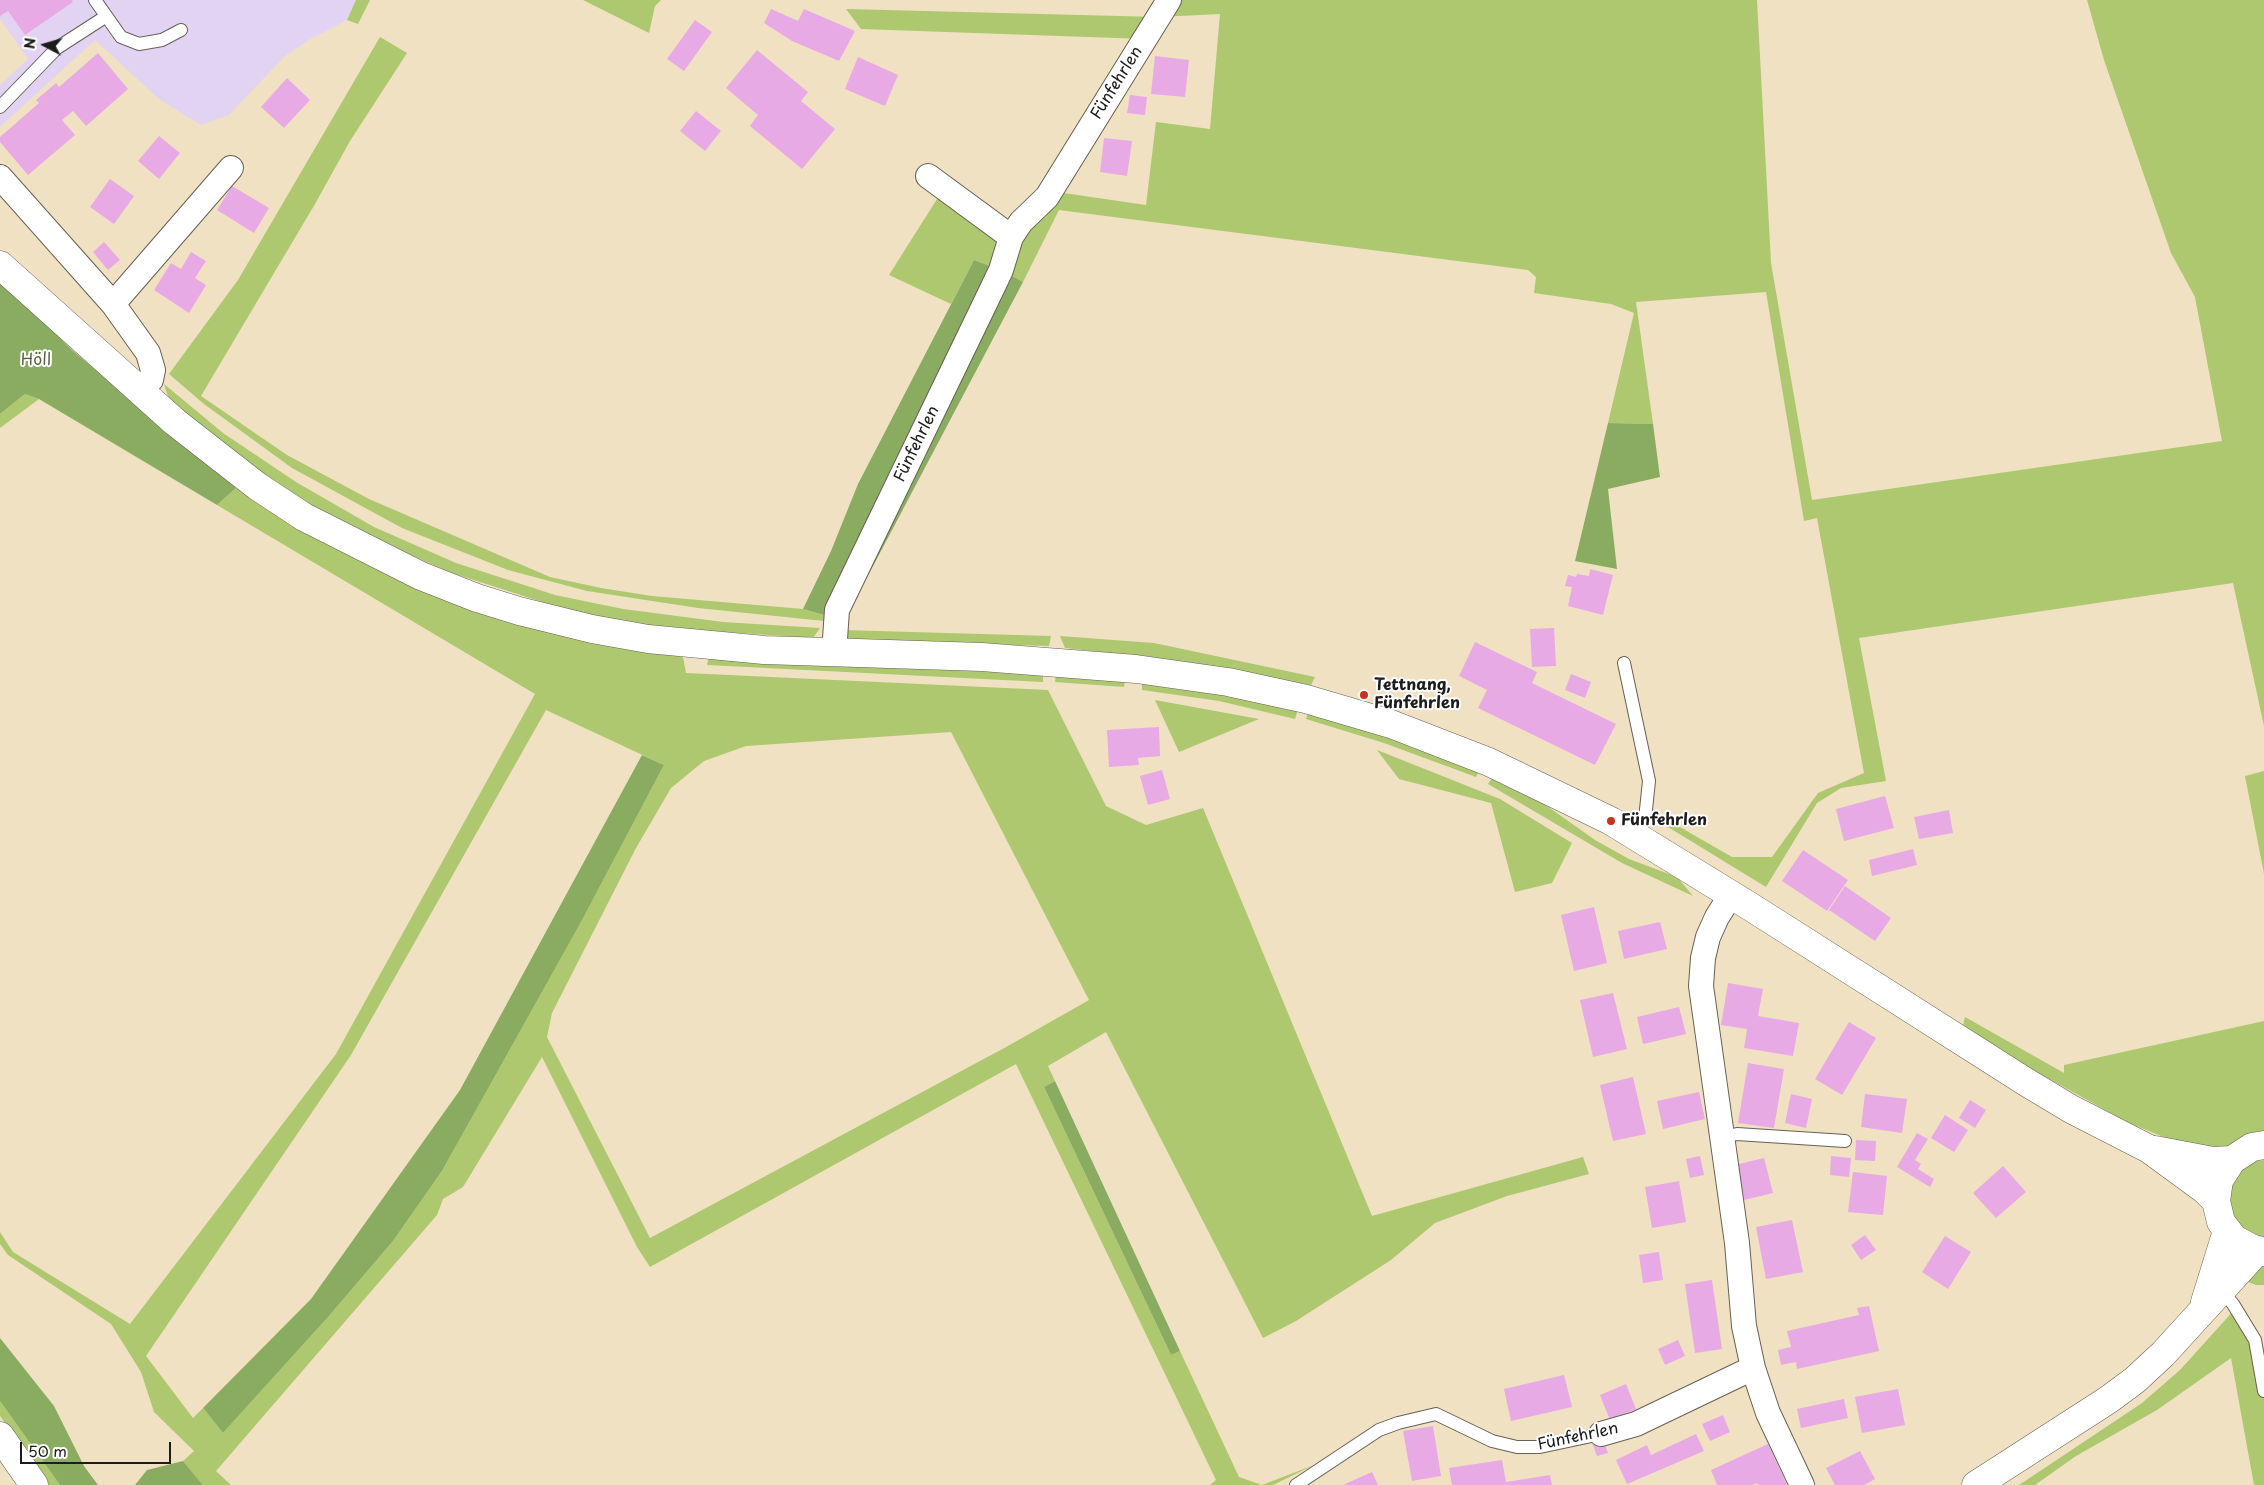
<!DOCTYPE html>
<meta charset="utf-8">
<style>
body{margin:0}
#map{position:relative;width:2264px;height:1485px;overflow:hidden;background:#f0e1c2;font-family:"Playpen Sans",sans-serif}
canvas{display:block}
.north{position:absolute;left:20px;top:20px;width:50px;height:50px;-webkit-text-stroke:4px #fff;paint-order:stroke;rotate:276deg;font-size:14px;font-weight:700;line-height:20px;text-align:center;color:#1c1c1c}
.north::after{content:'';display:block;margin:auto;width:18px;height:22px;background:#1c1c1c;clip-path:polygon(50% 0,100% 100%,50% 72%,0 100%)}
.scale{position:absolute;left:20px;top:1442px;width:151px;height:22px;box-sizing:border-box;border:2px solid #1c1c1c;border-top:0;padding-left:6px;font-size:15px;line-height:18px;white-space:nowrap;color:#1c1c1c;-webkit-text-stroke:4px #fff;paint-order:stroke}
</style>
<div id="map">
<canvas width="2264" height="1485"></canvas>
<div class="north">N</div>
<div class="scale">50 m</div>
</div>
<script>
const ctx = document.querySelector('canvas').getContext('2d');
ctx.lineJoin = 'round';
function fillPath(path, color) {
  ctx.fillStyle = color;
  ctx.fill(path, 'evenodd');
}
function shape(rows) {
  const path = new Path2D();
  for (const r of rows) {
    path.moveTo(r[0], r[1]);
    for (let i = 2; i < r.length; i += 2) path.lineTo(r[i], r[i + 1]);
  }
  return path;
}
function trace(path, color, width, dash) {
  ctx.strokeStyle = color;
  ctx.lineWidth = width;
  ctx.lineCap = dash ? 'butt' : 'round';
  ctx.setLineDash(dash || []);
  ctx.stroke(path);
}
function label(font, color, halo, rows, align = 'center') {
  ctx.font = font + ' "Playpen Sans",sans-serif';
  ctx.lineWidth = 4;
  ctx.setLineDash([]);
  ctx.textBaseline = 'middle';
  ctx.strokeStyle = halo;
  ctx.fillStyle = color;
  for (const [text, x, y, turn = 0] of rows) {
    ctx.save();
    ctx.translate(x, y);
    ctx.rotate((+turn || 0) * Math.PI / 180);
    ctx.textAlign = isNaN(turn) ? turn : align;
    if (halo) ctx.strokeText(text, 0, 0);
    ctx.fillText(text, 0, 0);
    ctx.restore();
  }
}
fillPath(shape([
 [0,0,356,0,347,20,309,40,285,56,229,115,201,125,160,100,95,40,0,127,0,85,28,59,0,19]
]), '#e3d3f2');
fillPath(shape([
 [356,0,370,0,358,24,347,20],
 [583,0,661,0,655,6,649,33],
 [1169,0,1757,0,1771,263,1812,500,2222,441,2195,297,2171,253,2104,60,2087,0,2264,0,2264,726,2233,583,1859,638,1886,781,1841,788,1817,803,1766,887,1650,816,1652,811,1732,857,1772,857,1818,793,1864,773,1817,518,1804,521,1766,292,1636,302,1653,424,1608,423,1634,313,1611,304,1534,293,1536,277,1528,270,1059,210,1023,282,1001,270,974,260,951,304,889,275,944,188,1011,237,1050,191,1146,205,1156,122,1210,129,1220,14,1158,17,1145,39,861,29,846,9,1158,17],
 [380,37,407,53,350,141,315,204,201,396,287,455,369,499,550,577,601,588,652,596,803,609,826,616,824,621,698,608,587,591,508,570,402,528,292,468,204,404,169,374,238,280],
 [164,384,223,433,296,482,374,527,456,563,555,595,623,609,723,622,820,628,813,638,666,628,615,620,564,609,449,572,354,530,275,484,198,426,169,400],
 [25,394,39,399,0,428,0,414],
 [236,488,294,526,376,569,445,600,529,625,605,643,683,657,686,673,1048,690,1106,806,1146,825,1203,808,1372,1216,1583,1157,1589,1174,1507,1196,1435,1223,1391,1260,1296,1321,1263,1338,1106,1032,1048,1066,1055,1081,1044,1087,1171,1355,1180,1351,1239,1477,1262,1485,1314,1465,1273,1485,1210,1485,1216,1480,1016,1064,650,1267,637,1247,542,1057,463,1187,443,1199,437,1215,216,1471,231,1485,203,1485,183,1461,194,1451,154,1412,141,1372,111,1324,8,1255,0,1244,0,1232,13,1252,130,1324,336,1054,535,694,217,505],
 [546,710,664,765,580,924,442,1171,393,1241,329,1316,223,1433,203,1408,193,1418,146,1356,351,1055],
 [951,732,1089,1000,1008,1046,650,1238,547,1037,552,1013,636,848,671,788,704,761,746,746],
 [842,630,1051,636,1049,646,844,640],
 [1060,636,1154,643,1315,677,1311,685,1170,660,1065,648],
 [709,657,1043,671,1043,682,707,665],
 [1056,674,1125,679,1124,687,1055,682],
 [1142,683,1182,687,1298,709,1295,719,1219,701,1142,690],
 [1155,700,1259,719,1179,752],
 [1308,712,1385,735,1479,771,1476,777,1384,743,1306,719],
 [1377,750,1500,799,1572,843,1552,883,1515,892,1491,803,1399,779],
 [2264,771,2264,874,2245,776],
 [1492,778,1537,799,1595,840,1629,859,1677,877,1693,896,1622,863,1488,784],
 [1965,1017,2064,1073,2064,1065,2264,1021,2264,1131,2223,1149,2192,1147,2166,1138,2127,1122,2017,1061,1963,1025],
 [2264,1160,2264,1240,2258,1240,2233,1222,2227,1193,2235,1174,2252,1162],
 [2264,1265,2264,1285,2256,1285,2248,1282,2248,1274],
 [2236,1308,2264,1381,2264,1485,2254,1485,2231,1358,2157,1410,2076,1456,2035,1485,2019,1485,2142,1403,2180,1370],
 [0,1401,60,1485,49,1485,0,1416]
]), '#adc86e');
fillPath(shape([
 [974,260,1001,270,1023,282,844,621,803,609,831,551,858,484],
 [0,279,72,350,236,488,217,505,39,399,25,394,0,414],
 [1608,423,1653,424,1660,477,1608,489,1617,569,1575,561],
 [642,755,664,765,580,924,442,1171,393,1241,329,1316,223,1433,203,1408,311,1299,460,1090],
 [1055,1081,1180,1351,1171,1355,1044,1087],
 [0,1338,54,1406,84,1466,98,1485,60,1485,0,1401],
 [183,1461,203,1485,135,1485,147,1470]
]), '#8aac61');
fillPath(shape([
 [0,0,72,0,73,2,25,35,8,11,0,16],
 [771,9,798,21,804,9,855,31,839,61,792,41,764,23],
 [695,20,712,32,684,71,667,59],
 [757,50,808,92,801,101,835,129,802,169,750,126,758,115,726,88],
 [98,53,128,89,86,126,73,111,62,120,75,135,28,175,0,142,0,137,39,103,36,100,56,83,59,87],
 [1155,56,1189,60,1185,97,1151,94],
 [858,57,898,75,885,106,845,89],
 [287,78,310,100,284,128,261,107],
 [1130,95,1147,97,1145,115,1127,113],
 [696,111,721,131,705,151,680,131],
 [159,136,180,153,159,179,138,161],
 [1104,138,1132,141,1127,176,1100,172],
 [110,179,134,196,114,224,90,207],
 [232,186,269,208,254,233,217,210],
 [104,242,120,260,108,270,93,252],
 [191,252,206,261,195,278,206,285,189,313,154,290,171,263,181,269],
 [1590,569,1613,575,1603,615,1568,606,1572,587,1565,586,1568,575,1576,577,1577,574,1589,576],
 [1554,628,1556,666,1532,667,1530,629],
 [1475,642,1537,672,1532,683,1616,724,1595,765,1478,708,1487,690,1459,676],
 [1571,674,1591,682,1585,698,1565,690],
 [1159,727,1160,756,1138,758,1139,765,1109,767,1107,730],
 [1162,770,1170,799,1148,805,1140,776],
 [1885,796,1894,828,1844,841,1836,809],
 [1949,810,1953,833,1919,839,1914,817],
 [1913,849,1917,865,1872,876,1869,860],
 [1803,850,1848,880,1827,911,1782,881],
 [1845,886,1891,918,1875,941,1829,910],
 [1594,907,1607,963,1574,971,1561,915],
 [1660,922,1667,949,1624,959,1618,931],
 [1728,983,1763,989,1758,1016,1799,1023,1793,1056,1744,1048,1747,1029,1721,1025],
 [1613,993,1627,1049,1593,1057,1580,1000],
 [1679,1007,1686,1034,1643,1044,1637,1017],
 [1849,1022,1876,1038,1842,1095,1815,1079],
 [1748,1063,1784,1069,1774,1128,1738,1123],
 [1633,1077,1646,1134,1613,1141,1600,1085],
 [1699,1092,1705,1119,1663,1129,1657,1101],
 [1791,1094,1812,1099,1806,1128,1785,1123],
 [1865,1094,1907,1099,1902,1133,1861,1127],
 [1970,1100,1986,1110,1975,1128,1959,1118],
 [1945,1115,1968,1130,1954,1152,1931,1138],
 [1917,1133,1928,1139,1915,1160,1921,1164,1918,1169,1934,1179,1930,1187,1897,1167],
 [1856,1140,1876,1141,1875,1161,1855,1160],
 [1700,1156,1704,1175,1690,1178,1686,1159],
 [1831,1156,1851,1158,1849,1177,1830,1175],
 [1764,1158,1773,1193,1744,1200,1735,1165],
 [2003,1166,2026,1192,1996,1218,1973,1193],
 [1853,1172,1887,1176,1883,1215,1848,1212],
 [1679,1181,1686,1222,1652,1228,1645,1187],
 [1792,1220,1803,1272,1766,1279,1756,1227],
 [1865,1235,1876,1250,1861,1260,1851,1245],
 [1945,1236,1971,1252,1948,1289,1922,1272],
 [1659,1252,1663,1280,1643,1283,1639,1255],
 [1712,1280,1722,1349,1695,1353,1685,1284],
 [1869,1306,1879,1351,1797,1369,1796,1362,1781,1365,1778,1350,1791,1347,1787,1331,1859,1315,1857,1308],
 [1678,1340,1685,1356,1665,1365,1658,1349],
 [1564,1375,1572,1407,1511,1421,1504,1389],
 [1626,1384,1636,1409,1610,1420,1600,1395],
 [1898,1389,1905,1425,1862,1433,1855,1397],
 [1844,1399,1848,1418,1801,1428,1797,1409],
 [1723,1415,1730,1432,1710,1441,1702,1424],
 [1433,1426,1441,1476,1412,1481,1403,1431],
 [1696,1434,1704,1451,1627,1484,1616,1460,1647,1445,1651,1455],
 [1604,1441,1608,1453,1597,1456,1593,1445],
 [1768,1444,1787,1485,1758,1485,1757,1483,1752,1485,1717,1485,1711,1470],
 [1860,1451,1875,1479,1864,1485,1835,1485,1826,1468],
 [1502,1460,1506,1482,1550,1475,1552,1485,1452,1485,1449,1468],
 [1372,1472,1378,1485,1343,1485]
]), '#e8aae5');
const service = shape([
 [95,0,121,37,139,44,162,40,181,30],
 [0,107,57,48,105,17],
 [1624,663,1649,781,1645,819,1636,837],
 [1723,1137,1737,1134,1845,1141],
 [2221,1290,2233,1304,2255,1340,2264,1391],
 [1296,1485,1379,1430,1398,1423,1436,1414,1492,1441,1517,1447,1540,1447,1601,1434]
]);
const minor = shape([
 [928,176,1011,237],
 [0,177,113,304,148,353,153,370,151,380,139,391],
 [113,304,231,168],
 [834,653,837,610,991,291,1001,270,1011,237,1021,222,1047,197,1169,0],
 [1731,895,1717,917,1708,937,1703,958,1701,986,1737,1243,1744,1326,1753,1368,1768,1413,1802,1485],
 [1601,1434,1636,1424,1753,1368]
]);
const secondary = shape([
 [0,265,175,422,257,486,304,517,421,576,477,598,519,611,592,629,648,639,764,650,982,657,1136,669,1228,682,1306,699,1391,724,1489,762,1611,821,1751,907,2026,1082,2071,1109,2149,1149,2205,1190,2216,1201],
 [2264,1145,2252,1147,2232,1160,2219,1180,2216,1201,2221,1222,2234,1239,2253,1249,2264,1252],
 [2155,1150,2213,1161,2232,1160],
 [2205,1302,2227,1231],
 [1976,1485,2108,1400,2135,1380,2163,1354,2258,1250]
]);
const primary = shape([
 [0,1436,34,1485]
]);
trace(service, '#666156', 14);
trace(minor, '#666156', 26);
trace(secondary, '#666156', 29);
trace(primary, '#666156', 29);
trace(service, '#fff', 12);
trace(minor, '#fff', 24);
trace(secondary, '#fff', 28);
trace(primary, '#fff', 28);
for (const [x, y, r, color] of [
 [1364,695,5,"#c8321e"],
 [1611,821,5,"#c8321e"]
]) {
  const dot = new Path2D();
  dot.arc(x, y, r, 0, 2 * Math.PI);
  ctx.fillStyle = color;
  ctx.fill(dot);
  trace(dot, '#fff', 2);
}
label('16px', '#1c1c1c', '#fff', [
 ["Fünfehrlen",1117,83,-58],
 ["Fünfehrlen",917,444,-64],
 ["Fünfehrlen",1578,1437,-12]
]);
label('16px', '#56613d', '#fff', [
 ["Höll",36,361]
]);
label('bold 16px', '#1c1c1c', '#fff', [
 ["Tettnang,",1374,686],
 ["Fünfehrlen",1374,704],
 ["Fünfehrlen",1621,821]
], 'left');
</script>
